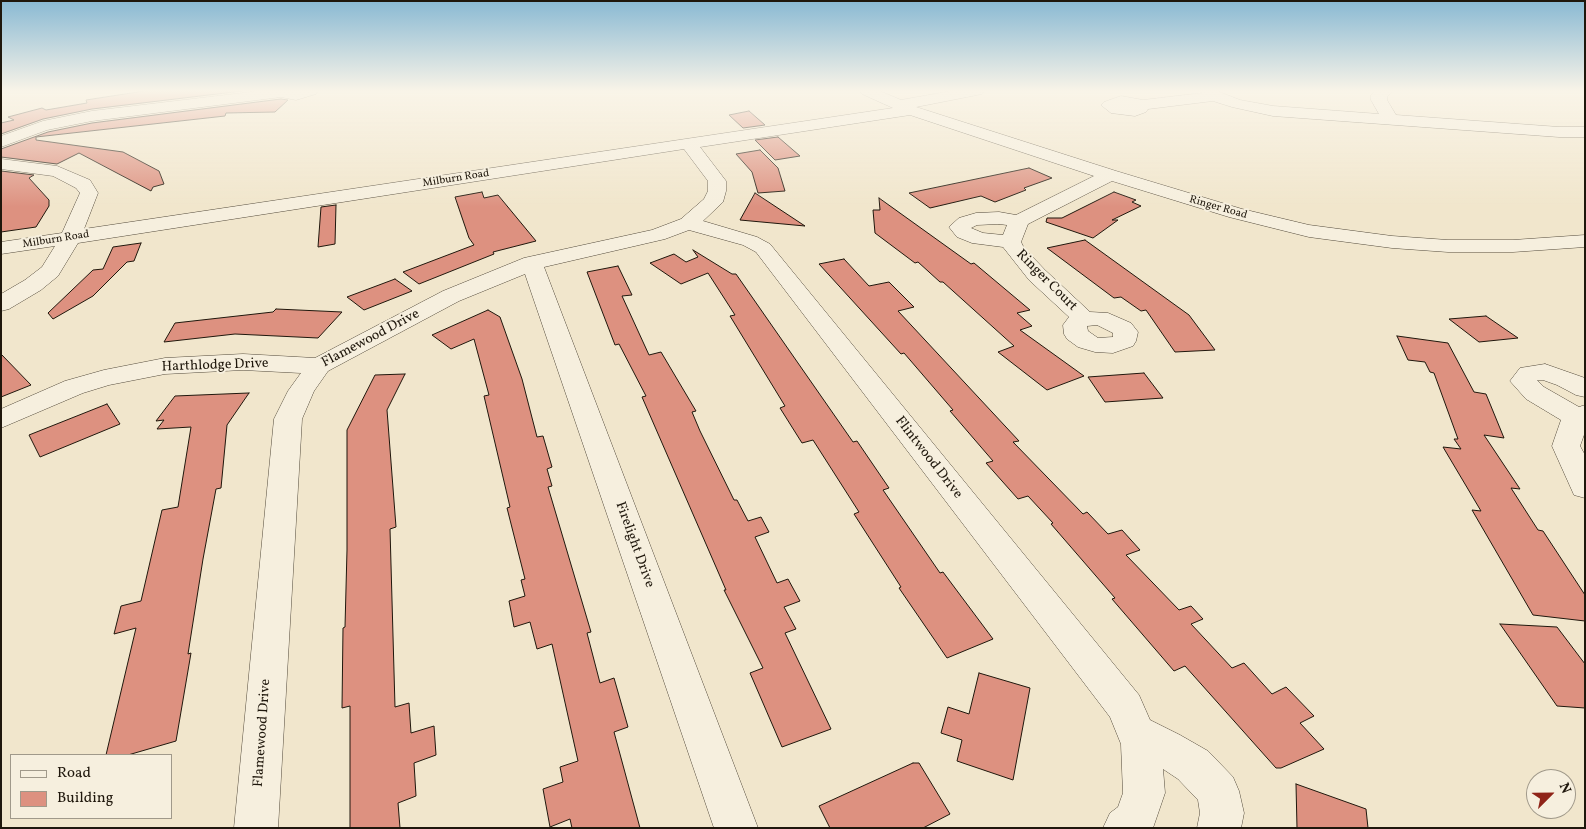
<!DOCTYPE html>
<style>
body{margin:0}
#map{position:relative;width:1586px;height:829px;overflow:hidden;background:#f1e6cc;font-family:Vollkorn,serif}
canvas{display:block}
.frame{position:absolute;inset:0;border:2px solid #1f170c;pointer-events:none}
.legend{position:absolute;left:10px;top:754px;width:162px;height:65px;box-sizing:border-box;background:#f6efde;border:1px solid #a0998a;margin:0;padding:6px 9px;list-style:none;font-size:15px;color:#1f170c}
.legend li{display:flex;align-items:center;gap:10px;height:25px}
.legend b{width:25px;border:1px solid #a0998a}
.north{position:absolute;left:1526px;top:769px;width:50px;height:50px;box-sizing:border-box;background:#f6efde;border:1px solid #a0998a;border-radius:50%;rotate:67deg;font-size:14px;font-weight:700;line-height:20px;text-align:center;color:#1f170c}
.north::after{content:'';display:block;margin:auto;width:18px;height:22px;background:#8f2418;clip-path:polygon(50% 0,100% 100%,50% 72%,0 100%)}
</style>
<div id="map">
<canvas width="1586" height="829"></canvas>
<div class="frame"></div>
<ul class="legend">
<li><b style="height:6px;background:#f6efde"></b>Road</li>
<li><b style="height:14px;background:#dd9180"></b>Building</li>
</ul>
<div class="north">N</div>
</div>
<script>
const ctx = document.querySelector('canvas').getContext('2d');
ctx.lineJoin = 'round';
function fillPath(path, color) {
  ctx.fillStyle = color;
  ctx.fill(path, 'evenodd');
}
function shape(rows) {
  const path = new Path2D();
  for (const r of rows) {
    path.moveTo(r[0], r[1]);
    for (let i = 2; i < r.length; i += 2) path.lineTo(r[i], r[i + 1]);
  }
  return path;
}
function trace(path, color, width, dash) {
  ctx.strokeStyle = color;
  ctx.lineWidth = width;
  ctx.lineCap = dash ? 'butt' : 'round';
  ctx.setLineDash(dash || []);
  ctx.stroke(path);
}
function label(font, color, halo, rows, align = 'center') {
  ctx.font = font + ' Vollkorn,serif';
  ctx.lineWidth = 4;
  ctx.setLineDash([]);
  ctx.textBaseline = 'middle';
  ctx.strokeStyle = halo;
  ctx.fillStyle = color;
  for (const [text, x, y, turn = 0] of rows) {
    ctx.save();
    ctx.translate(x, y);
    ctx.rotate((+turn || 0) * Math.PI / 180);
    ctx.textAlign = isNaN(turn) ? turn : align;
    if (halo) ctx.strokeText(text, 0, 0);
    ctx.fillText(text, 0, 0);
    ctx.restore();
  }
}
const building = shape([
 [144,91,242,91,92,109,43,119,1,134,1,123,14,120,8,117,42,108,46,110,87,103,86,100,144,91],
 [281,99,288,100,275,112,226,113,225,116,36,137,36,140,123,152,159,171,164,184,153,187,151,191,79,153,57,164,1,157,1,149,48,132,92,123,281,99],
 [749,111,765,125,743,128,729,115,749,111],
 [778,137,800,156,775,160,755,140,778,137],
 [760,150,778,168,785,191,758,193,752,172,736,154,760,150],
 [1029,168,1052,178,1024,188,1026,190,995,202,981,196,930,208,909,193,1029,168],
 [1,171,34,175,29,178,49,200,49,206,36,227,1,232,1,171],
 [482,192,484,198,498,195,536,241,493,252,494,254,419,284,403,272,474,245,469,238,455,197,482,192],
 [1114,192,1136,200,1132,202,1141,206,1112,220,1118,220,1093,238,1046,222,1047,218,1062,218,1114,192],
 [755,193,805,226,740,220,755,193],
 [879,198,971,264,974,263,1030,310,1017,313,1032,326,1020,330,1084,376,1047,390,998,352,1014,346,943,282,940,282,918,262,915,263,875,233,873,210,880,210,879,198],
 [336,205,335,244,318,247,321,207,336,205],
 [1085,240,1189,315,1215,350,1175,352,1146,310,1141,311,1121,297,1114,298,1047,248,1085,240],
 [141,243,134,261,127,262,93,296,53,319,48,313,93,270,103,269,113,247,141,243],
 [693,250,732,274,736,274,853,442,857,441,889,488,883,490,940,573,943,572,993,639,947,658,899,588,901,587,854,514,859,512,813,440,802,443,780,408,785,406,730,316,735,315,708,273,681,284,650,263,674,254,686,262,698,257,693,250],
 [844,259,869,286,889,282,914,307,898,311,1019,441,1013,442,1083,514,1087,512,1108,534,1122,530,1140,550,1126,555,1179,610,1191,606,1203,619,1191,624,1232,668,1244,663,1272,694,1286,687,1314,716,1300,723,1324,749,1281,768,1276,768,1185,666,1174,671,1112,599,1115,598,1051,524,1053,523,1028,496,1018,499,986,463,993,461,950,411,953,410,904,353,901,354,819,264,844,259],
 [618,266,632,295,622,296,649,355,661,352,696,411,692,412,700,431,734,500,737,500,748,521,761,517,769,532,755,537,777,583,788,579,800,601,784,607,796,629,785,633,831,729,782,747,750,673,763,668,724,590,726,590,642,397,646,396,619,344,615,345,587,272,618,266],
 [395,279,412,291,364,310,347,297,395,279],
 [276,309,342,312,318,338,235,334,164,342,175,323,273,312,276,309],
 [488,310,500,317,522,379,537,437,543,436,552,467,547,469,552,486,548,487,591,632,587,633,600,683,614,678,628,727,614,732,640,828,572,828,570,819,550,827,543,789,563,782,560,767,578,761,552,644,537,649,530,622,514,627,509,601,525,596,521,580,525,579,507,508,510,507,484,396,489,395,474,339,451,349,432,335,488,310],
 [1486,316,1518,338,1479,342,1449,319,1486,316],
 [1397,336,1448,343,1474,392,1486,394,1504,438,1484,435,1520,489,1511,488,1538,530,1543,531,1585,595,1585,621,1533,615,1472,510,1481,511,1443,447,1461,449,1454,439,1458,439,1434,373,1430,372,1425,362,1408,360,1397,336],
 [1,354,31,385,1,397,1,354],
 [1144,373,1163,398,1105,402,1088,377,1144,373],
 [405,374,387,410,396,527,390,529,395,707,409,703,411,733,434,726,436,755,414,763,416,796,398,803,400,828,350,828,350,706,342,708,343,628,345,627,347,550,347,430,375,375,405,374],
 [249,393,227,425,221,488,216,489,203,559,188,654,191,653,176,741,128,755,106,755,136,628,114,634,121,606,141,601,162,510,178,507,191,427,157,429,164,420,156,421,175,396,249,393],
 [107,404,120,424,40,457,29,435,107,404],
 [1500,624,1557,627,1585,664,1585,708,1557,706,1500,624],
 [979,673,1030,688,1013,780,957,761,962,740,941,733,948,707,969,714,979,673],
 [913,763,919,763,950,814,923,828,830,828,819,806,913,763],
 [1296,784,1366,809,1368,828,1297,828,1296,784]
]);
fillPath(building, '#dd9180');
trace(building, '#1f170c', 1);
const minor = shape([
 [259,91,318,91,316,94,296,100,281,97,92,121,47,130,1,147,1,136,43,121,92,111,259,91],
 [860,91,880,91,901,100,951,91,984,91,982,94,977,95,916,107,1116,171,1242,209,1309,225,1392,236,1448,240,1513,240,1585,235,1585,247,1513,252,1448,252,1392,248,1309,237,1229,217,1112,181,1028,224,1021,242,1024,248,1045,270,1090,312,1108,313,1131,323,1138,332,1136,341,1133,346,1113,353,1095,352,1078,347,1067,339,1064,334,1063,325,1069,317,1029,280,1003,247,972,243,957,237,949,227,959,218,976,213,999,212,1016,215,1094,176,910,115,700,147,726,181,726,191,723,202,703,221,757,237,770,244,1139,695,1150,720,1180,735,1208,751,1233,777,1239,791,1244,813,1241,828,1197,828,1200,813,1198,800,1178,779,1163,769,1165,793,1153,828,1103,828,1110,813,1118,807,1123,793,1121,744,1110,717,756,252,743,245,689,230,665,239,544,267,758,828,714,828,525,274,459,301,328,371,314,391,302,419,278,828,234,828,274,419,288,391,301,373,243,370,165,374,109,385,83,393,1,428,1,409,65,381,104,370,165,358,243,354,315,358,443,291,524,258,652,230,681,219,704,199,708,191,708,181,684,149,78,243,58,276,41,290,9,309,1,311,1,294,25,280,42,267,55,246,1,254,1,242,62,233,80,193,76,188,53,176,1,169,1,159,57,166,90,180,98,193,84,229,893,108,862,94,860,91],
 [999,224,1007,225,1003,235,983,233,971,228,977,225,999,224],
 [1097,325,1113,333,1113,337,1098,338,1088,331,1087,326,1097,325],
 [1201,91,1217,91,1240,100,1273,106,1379,114,1371,100,1371,95,1375,91,1393,91,1387,97,1387,100,1396,115,1559,127,1585,127,1585,137,1559,137,1273,116,1232,107,1213,101,1148,109,1146,112,1135,116,1111,113,1101,105,1104,102,1121,96,1143,100,1202,93,1201,91],
 [1545,364,1585,378,1585,397,1576,395,1557,385,1543,380,1537,380,1544,387,1579,407,1585,405,1585,432,1580,446,1585,455,1585,498,1574,495,1552,446,1561,420,1526,399,1510,381,1520,368,1545,364]
]);
trace(minor, '#544b3c', 1);
fillPath(minor, '#f6efde');
const sky = ctx.createLinearGradient(0, 0, 0, 207);
sky.addColorStop(0, '#89b9d3');
sky.addColorStop(0.44, '#f9f4e8');
sky.addColorStop(1, '#f9f4e800');
ctx.fillStyle = sky;
ctx.fillRect(0, 0, 1586, 207);
label('11px', '#1f170c', '#f6efde', [
 ["Milburn Road",456,179,-9],
 ["Ringer Road",1218,208,16],
 ["Milburn Road",56,240,-9]
]);
label('14px', '#1f170c', '#f6efde', [
 ["Ringer Court",1046,281,45],
 ["Flamewood Drive",371,339,-28],
 ["Harthlodge Drive",215,366,-2],
 ["Flintwood Drive",928,458,52],
 ["Firelight Drive",634,545,70],
 ["Flamewood Drive",263,733,-86]
]);
</script>
